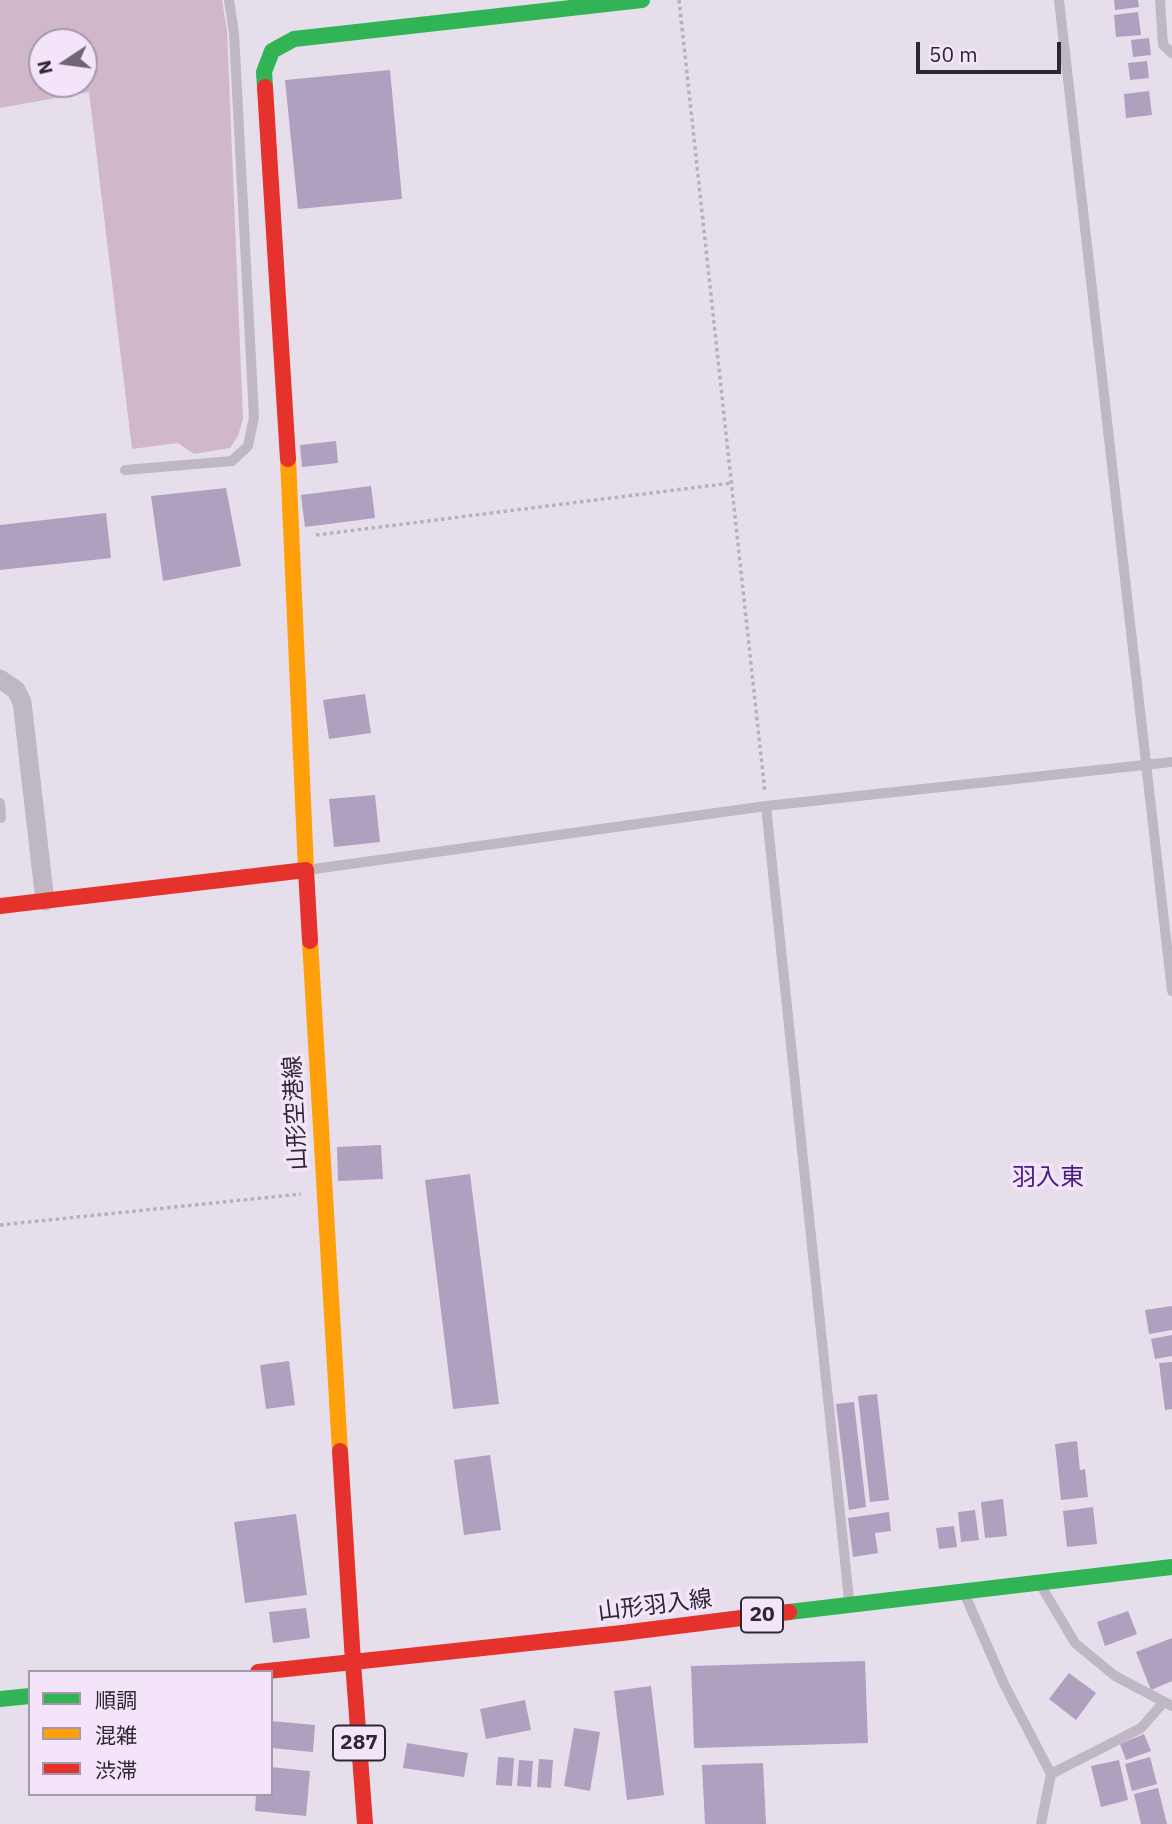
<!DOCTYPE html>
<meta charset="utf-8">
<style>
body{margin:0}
#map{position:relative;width:1172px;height:1824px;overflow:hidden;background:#e7deeb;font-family:"IBM Plex Sans","Noto Sans JP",sans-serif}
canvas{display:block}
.legend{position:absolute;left:28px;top:1670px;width:245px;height:126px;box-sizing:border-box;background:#f3e4f9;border:2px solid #a498aa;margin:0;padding:9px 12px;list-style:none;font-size:21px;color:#2d2634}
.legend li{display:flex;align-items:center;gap:14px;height:35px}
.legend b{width:35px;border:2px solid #a498aa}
.north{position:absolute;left:28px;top:28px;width:70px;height:70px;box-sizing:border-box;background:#f3e4f9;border:2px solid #a498aa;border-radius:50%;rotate:257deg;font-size:19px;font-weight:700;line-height:28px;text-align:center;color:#2d2634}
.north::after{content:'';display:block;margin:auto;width:24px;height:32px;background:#6e6674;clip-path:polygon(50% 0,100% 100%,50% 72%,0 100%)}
.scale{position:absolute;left:916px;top:42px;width:145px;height:32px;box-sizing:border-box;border:4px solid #2d2634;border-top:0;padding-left:9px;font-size:21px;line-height:24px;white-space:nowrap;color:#2d2634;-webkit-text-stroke:5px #f3e4f9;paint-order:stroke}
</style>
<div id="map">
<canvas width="1172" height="1824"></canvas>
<ul class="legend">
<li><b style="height:9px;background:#30b455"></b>順調</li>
<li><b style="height:9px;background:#ff9f0a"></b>混雑</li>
<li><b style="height:9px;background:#e5322d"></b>渋滞</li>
</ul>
<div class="north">N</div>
<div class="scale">50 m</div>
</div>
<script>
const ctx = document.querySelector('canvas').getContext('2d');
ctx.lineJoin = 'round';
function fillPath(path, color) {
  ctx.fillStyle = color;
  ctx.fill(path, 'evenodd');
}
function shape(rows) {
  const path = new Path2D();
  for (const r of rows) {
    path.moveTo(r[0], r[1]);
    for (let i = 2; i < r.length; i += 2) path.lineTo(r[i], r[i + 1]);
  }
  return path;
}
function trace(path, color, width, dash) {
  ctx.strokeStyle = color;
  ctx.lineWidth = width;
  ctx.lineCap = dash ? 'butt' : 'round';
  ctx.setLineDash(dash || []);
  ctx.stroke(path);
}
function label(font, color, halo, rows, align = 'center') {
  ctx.font = font + ' "IBM Plex Sans","Noto Sans JP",sans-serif';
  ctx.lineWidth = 7;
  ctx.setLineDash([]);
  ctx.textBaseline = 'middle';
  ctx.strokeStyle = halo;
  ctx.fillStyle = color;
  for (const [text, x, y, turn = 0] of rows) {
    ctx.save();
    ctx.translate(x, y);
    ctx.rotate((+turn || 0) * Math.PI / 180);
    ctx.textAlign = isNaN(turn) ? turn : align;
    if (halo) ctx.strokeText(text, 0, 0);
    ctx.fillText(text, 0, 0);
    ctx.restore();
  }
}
fillPath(shape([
 [0,0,222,0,227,31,243,419,238,436,230,448,194,454,178,443,132,449,89,92,0,108],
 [42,42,84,42,84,84,42,84]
]), '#d1b8c8');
fillPath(shape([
 [1114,0,1138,0,1139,7,1115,10],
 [1138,12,1141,35,1116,37,1114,15],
 [1149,38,1151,55,1133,57,1131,40],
 [1147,61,1149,78,1130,80,1128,63],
 [390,70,402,199,298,209,285,80],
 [1149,91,1152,115,1126,118,1124,94],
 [336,441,338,463,302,467,300,445],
 [371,486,375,518,305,527,301,495],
 [226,488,241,566,163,581,151,496],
 [106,513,111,558,0,570,0,525],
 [365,694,371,733,329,739,323,700],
 [375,795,380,842,334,847,329,799],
 [381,1145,383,1179,338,1181,337,1147],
 [470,1174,499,1404,453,1409,425,1180],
 [1172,1306,1172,1330,1149,1334,1145,1310],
 [1172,1335,1172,1356,1155,1359,1151,1339],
 [289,1361,295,1405,266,1409,260,1365],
 [1172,1362,1172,1409,1165,1410,1159,1363],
 [877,1394,889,1500,870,1502,858,1396],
 [854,1402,866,1507,849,1510,836,1404],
 [1077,1441,1080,1470,1085,1469,1088,1497,1061,1500,1055,1444],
 [490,1455,501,1530,464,1535,454,1460],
 [1003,1499,1007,1536,985,1538,981,1502],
 [1093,1507,1097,1544,1067,1547,1063,1511],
 [975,1510,979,1540,961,1542,958,1512],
 [889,1512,891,1531,875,1533,878,1553,853,1557,848,1518],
 [296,1514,307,1595,245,1603,234,1522],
 [954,1526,957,1547,939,1549,936,1528],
 [306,1608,310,1638,273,1643,269,1612],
 [1128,1611,1137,1634,1105,1646,1097,1622],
 [1172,1638,1172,1681,1151,1690,1136,1652],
 [865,1661,868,1743,694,1748,691,1666],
 [1069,1673,1096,1693,1076,1720,1049,1699],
 [651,1686,664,1795,627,1800,614,1691],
 [525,1700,531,1730,486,1739,480,1709],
 [271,1721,315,1725,313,1752,271,1748],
 [574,1728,600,1732,590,1791,564,1786],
 [1144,1734,1151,1751,1126,1760,1120,1744],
 [407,1743,468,1753,464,1777,403,1768],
 [498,1757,514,1758,512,1786,496,1785],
 [1150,1757,1157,1784,1132,1791,1125,1764],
 [539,1759,553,1760,551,1788,537,1787],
 [519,1760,533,1761,531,1787,517,1786],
 [1119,1760,1128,1800,1101,1807,1091,1766],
 [763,1763,766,1824,705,1824,702,1765],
 [271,1767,310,1771,306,1816,255,1811,256,1794,271,1794],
 [1158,1788,1167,1824,1141,1824,1134,1794]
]), '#aea0be');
trace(shape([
 [679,0,765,793],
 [316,535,731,483],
 [0,1225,301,1194]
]), '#b7b0bc', 3.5, [3.5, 3.5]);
trace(shape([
 [1059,0,1172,991],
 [1160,0,1163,45,1172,53],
 [125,470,232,461,248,446,254,417,234,33,229,0],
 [0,803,1,818],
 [766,806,849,1599],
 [307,870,766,806,1172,762],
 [1043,1589,1075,1643,1115,1676,1172,1706],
 [965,1595,1004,1684,1051,1774,1041,1824],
 [1051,1774,1141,1728,1163,1703]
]), '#bfb7c4', 10);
trace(shape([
 [0,679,16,690,22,702,45,901]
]), '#bfb7c4', 19);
trace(shape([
 [265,87,264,72,272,51,294,39,642,0],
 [789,1612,1172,1567],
 [0,1699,30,1696]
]), '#30b455', 16);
trace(shape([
 [288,459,306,870],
 [310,941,340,1451]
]), '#ff9f0a', 16);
trace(shape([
 [265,87,288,459],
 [0,906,306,870,310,941],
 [340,1451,353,1662],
 [353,1662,622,1633,789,1612],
 [258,1672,353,1662,365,1824]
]), '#e5322d', 16);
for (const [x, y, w] of [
 [762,1615,42],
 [359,1743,52]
]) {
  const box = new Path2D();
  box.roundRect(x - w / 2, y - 17.5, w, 35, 5);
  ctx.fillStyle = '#f3e4f9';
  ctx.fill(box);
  trace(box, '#2d2634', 2);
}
label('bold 21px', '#2d2634', null, [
 ["20",762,1615],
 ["287",359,1743]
]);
label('23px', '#2d2634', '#f3e4f9', [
 ["山形空港線",296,1113,-93],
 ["山形羽入線",655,1606,-7]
]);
label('24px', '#482082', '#f3e4f9', [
 ["羽入東",1048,1178]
]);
</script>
